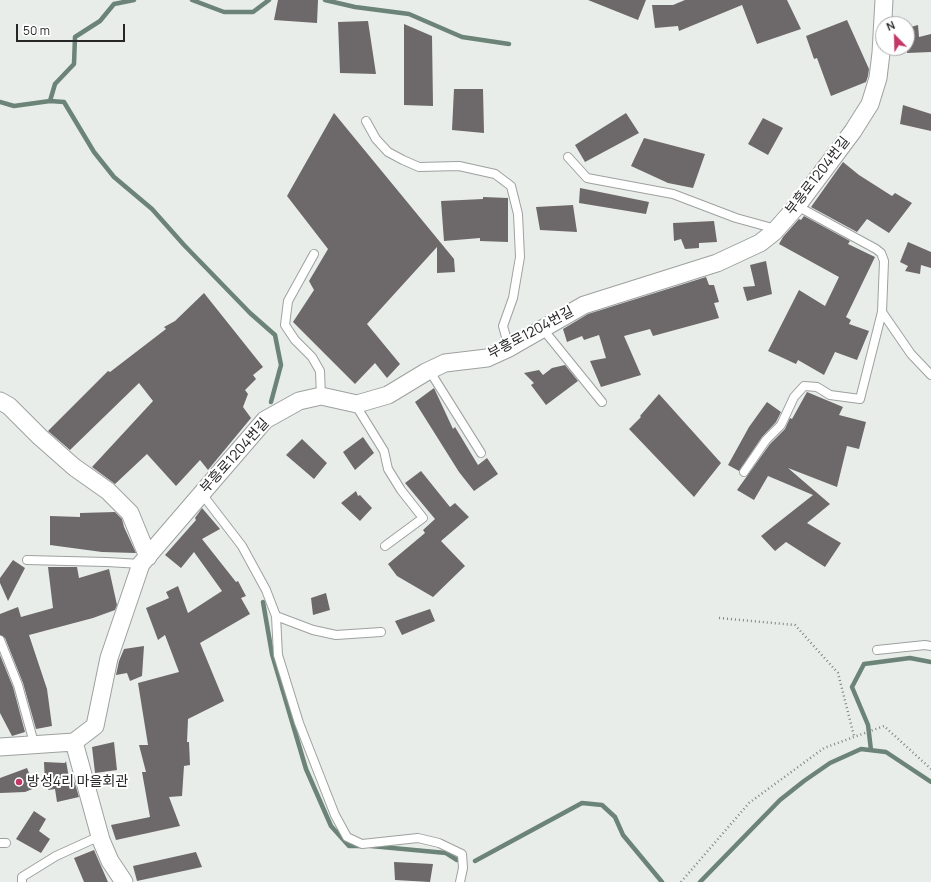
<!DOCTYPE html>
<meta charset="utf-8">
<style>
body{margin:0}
#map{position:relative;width:931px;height:882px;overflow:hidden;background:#e8edea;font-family:Manrope,sans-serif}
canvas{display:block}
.north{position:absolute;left:875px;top:16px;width:40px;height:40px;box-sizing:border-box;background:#fff;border:1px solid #a8a8a8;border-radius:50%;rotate:337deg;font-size:11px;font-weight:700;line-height:16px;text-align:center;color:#252625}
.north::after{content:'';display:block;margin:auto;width:14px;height:18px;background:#c43766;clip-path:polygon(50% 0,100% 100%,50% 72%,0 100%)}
.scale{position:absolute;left:16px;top:24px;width:109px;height:18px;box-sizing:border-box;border:2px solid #252625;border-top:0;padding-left:5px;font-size:12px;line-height:14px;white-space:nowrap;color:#252625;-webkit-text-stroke:3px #fff;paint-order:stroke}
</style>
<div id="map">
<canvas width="931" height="882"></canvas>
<div class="north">N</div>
<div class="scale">50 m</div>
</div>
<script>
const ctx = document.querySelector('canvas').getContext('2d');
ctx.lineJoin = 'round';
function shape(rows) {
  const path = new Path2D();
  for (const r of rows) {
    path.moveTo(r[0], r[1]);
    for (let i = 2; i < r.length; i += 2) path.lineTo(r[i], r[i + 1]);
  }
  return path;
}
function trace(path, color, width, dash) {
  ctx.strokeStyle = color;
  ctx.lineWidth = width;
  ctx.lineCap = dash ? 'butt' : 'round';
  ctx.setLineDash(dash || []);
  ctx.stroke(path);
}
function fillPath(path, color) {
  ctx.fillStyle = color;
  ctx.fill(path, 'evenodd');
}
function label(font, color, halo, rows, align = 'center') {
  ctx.font = font + ' Manrope,"Noto Sans KR",sans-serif';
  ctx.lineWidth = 4;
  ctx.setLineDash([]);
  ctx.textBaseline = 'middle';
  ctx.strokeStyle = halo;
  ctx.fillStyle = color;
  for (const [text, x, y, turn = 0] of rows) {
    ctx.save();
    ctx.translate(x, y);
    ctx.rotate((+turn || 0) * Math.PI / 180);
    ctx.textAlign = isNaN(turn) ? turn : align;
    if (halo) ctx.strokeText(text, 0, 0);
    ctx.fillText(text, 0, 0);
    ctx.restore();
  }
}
trace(shape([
 [192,0,224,12,253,12,269,0],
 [325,0,355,7,409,14,462,37,509,44],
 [50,101,55,84,74,64,75,37,100,21,114,4,134,0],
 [0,102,14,106,50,101,64,102,94,152,114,177,152,209,184,245,250,313,275,335,281,365,271,402],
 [263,602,272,654,306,769,331,826,349,846,361,846],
 [871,750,868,725,852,687,864,664,910,658,931,662],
 [371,846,446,853,457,860],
 [475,861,582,803,602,805,615,817,623,835,662,882],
 [700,882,780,800,804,781,830,763,861,749,886,752,931,782]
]), '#6c8377', 4.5);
fillPath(shape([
 [278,0,318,0,317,23,274,20],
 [588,0,646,0,638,20],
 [685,0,787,0,801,29,757,44,742,5,679,31,678,26,655,28,652,5,673,5],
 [847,20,869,69,868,76,866,82,831,96,817,58,814,59,806,36],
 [368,21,376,74,340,73,338,22],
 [404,24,432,36,433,106,404,105],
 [918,25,919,37,931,34,931,52,907,53,907,28],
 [454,89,483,89,484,133,452,130],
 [903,105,931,114,931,131,900,124],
 [334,113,454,259,455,272,437,273,437,247,367,324,400,364,387,378,375,363,355,384,293,322,314,290,309,281,328,249,287,196],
 [626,113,639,133,585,162,575,145],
 [763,118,783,128,768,155,748,144],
 [644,138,705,154,693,188,668,183,631,166],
 [843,162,859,175,892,196,895,193,912,203,889,233,867,219,857,232,811,207],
 [580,188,649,202,646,214,579,203],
 [483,197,508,198,508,242,480,241,480,238,444,241,441,201,483,199],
 [573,205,577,232,540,230,536,207],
 [804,216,850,241,848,244,875,257,846,317,851,320,849,324,869,331,857,360,835,352,824,375,798,360,796,364,768,351,799,290,825,306,839,277,779,244,783,237,799,219,801,220],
 [714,221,717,242,699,243,699,248,685,249,681,239,674,241,673,223],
 [908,242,931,252,931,268,921,265,920,274,905,271,908,266,900,262],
 [766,261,772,294,747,301,743,287,755,286,750,265],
 [706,277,709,285,714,285,719,302,714,303,719,318,653,336,650,329,624,336,641,375,601,387,590,361,606,358,599,335,584,340,582,336,567,342,563,329,588,314],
 [204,293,263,367,253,375,256,379,245,390,248,394,243,407,251,418,208,470,200,460,176,486,147,454,115,484,92,467,153,401,139,383,70,450,48,431,108,371,110,372,166,329,164,327,175,321],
 [565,365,578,381,546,405,531,385,534,383,524,373,539,370,543,375,552,368],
 [434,388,453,429,455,427,478,465,487,458,498,474,474,491,459,472,415,402],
 [807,392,843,407,839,415,866,422,859,449,847,446,837,487,788,468,830,504,807,523,841,543,825,567,786,542,775,551,761,536,813,495,768,476,754,500,737,490,770,444,785,429,790,418,792,419],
 [659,394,721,463,694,497,629,429,641,417,640,416],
 [767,402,781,412,776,422,762,437,739,471,728,465,749,427],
 [363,437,374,453,355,470,343,452],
 [302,439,327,463,314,479,286,455],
 [421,471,450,507,455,503,469,517,441,541,465,566,433,597,397,576,388,564,425,533,423,530,435,519,405,483],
 [356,491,358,496,360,495,372,508,360,521,341,503],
 [202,508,220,529,202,539,236,582,238,581,246,596,241,598,250,614,200,643,224,701,188,719,187,742,189,742,190,765,184,766,182,796,169,797,180,826,116,840,111,825,150,817,142,772,146,772,139,745,148,745,138,683,179,672,165,635,158,640,146,608,169,598,166,592,178,586,188,613,222,591,194,552,181,568,165,555,196,520,195,518],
 [115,512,122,519,124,527,136,553,102,552,50,545,50,516,80,517,80,513],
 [13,560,25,568,8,601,0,583,0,578],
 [48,567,77,567,79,578,109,569,117,605,115,610,93,618,29,635,47,689,52,726,36,729,23,683,5,638,0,635,0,614,18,607,21,617,53,608],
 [326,593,330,610,313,615,311,598],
 [430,609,435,621,402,635,395,621],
 [144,646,142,676,130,681,127,673,116,675,119,661,124,649],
 [0,655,13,687,25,732,12,736,0,713],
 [114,742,117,770,95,773,92,747],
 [66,761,69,778,73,777,79,797,57,802,55,789,48,790,53,781,45,784,44,762,65,763],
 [27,768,35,788,25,792,0,793,0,778],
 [34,811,46,819,39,831,50,839,41,853,16,839],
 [94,850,108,882,84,882,74,858],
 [196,852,202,867,137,881,133,866],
 [394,862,433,864,430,882,395,880]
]), '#6d6869');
const lane = shape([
 [366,121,376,139,388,152,403,160,419,167,459,166,495,174,511,186,518,214,520,257,513,298,503,326,509,348],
 [568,157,587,178,673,194,736,218,776,229],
 [314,254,288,301,285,325,295,340,312,357,320,371,321,396],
 [882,312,911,354,931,375],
 [542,328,602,402],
 [429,370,481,453],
 [355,404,384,451,388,469,401,490,423,518,385,546],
 [744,472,766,440,781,425,794,397,804,386,817,387,830,395,860,399,882,312,884,261,881,253,876,249,797,206],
 [202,494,242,546,266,590,276,616,278,655,299,723,335,815,347,837,362,844,418,838,439,843,462,854,463,868,460,882],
 [27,560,107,562,141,564],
 [276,616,313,630,336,635,381,632],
 [0,640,18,685,34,743],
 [877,650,925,645,931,646],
 [0,843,6,843],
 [22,882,22,877,56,856,100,836]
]);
const street = shape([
 [0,401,9,406,40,437,74,467,108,491,130,513,148,557],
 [74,742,95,726,109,658,141,564,265,420,299,401,321,396,357,404,388,395,426,372,445,363,487,358,509,348,584,305,717,263,760,243,774,232,797,206,853,131,870,104,878,78,881,53,884,0],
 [74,742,101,840,110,861,124,882],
 [0,747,74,742]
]);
trace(lane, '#9da19f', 10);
trace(street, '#9da19f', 19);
trace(shape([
 [719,618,795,625,838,673,854,736],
 [681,882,749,803,824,748,884,726,931,769]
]), '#828583', 2.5, [1, 3]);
trace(lane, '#fff', 8);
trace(street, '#fff', 17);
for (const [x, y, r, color] of [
 [19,782,4,"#c43766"]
]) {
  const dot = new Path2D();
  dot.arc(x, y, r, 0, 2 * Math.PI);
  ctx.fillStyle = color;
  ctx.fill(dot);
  trace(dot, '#fff', 1.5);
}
label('14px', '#252625', '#fff', [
 ["부흥로1204번길",818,176,-52],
 ["부흥로1204번길",531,333,-28],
 ["부흥로1204번길",235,456,-48]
]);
label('14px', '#252625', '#fff', [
 ["방성4리 마을회관",27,782]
], 'left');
</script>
